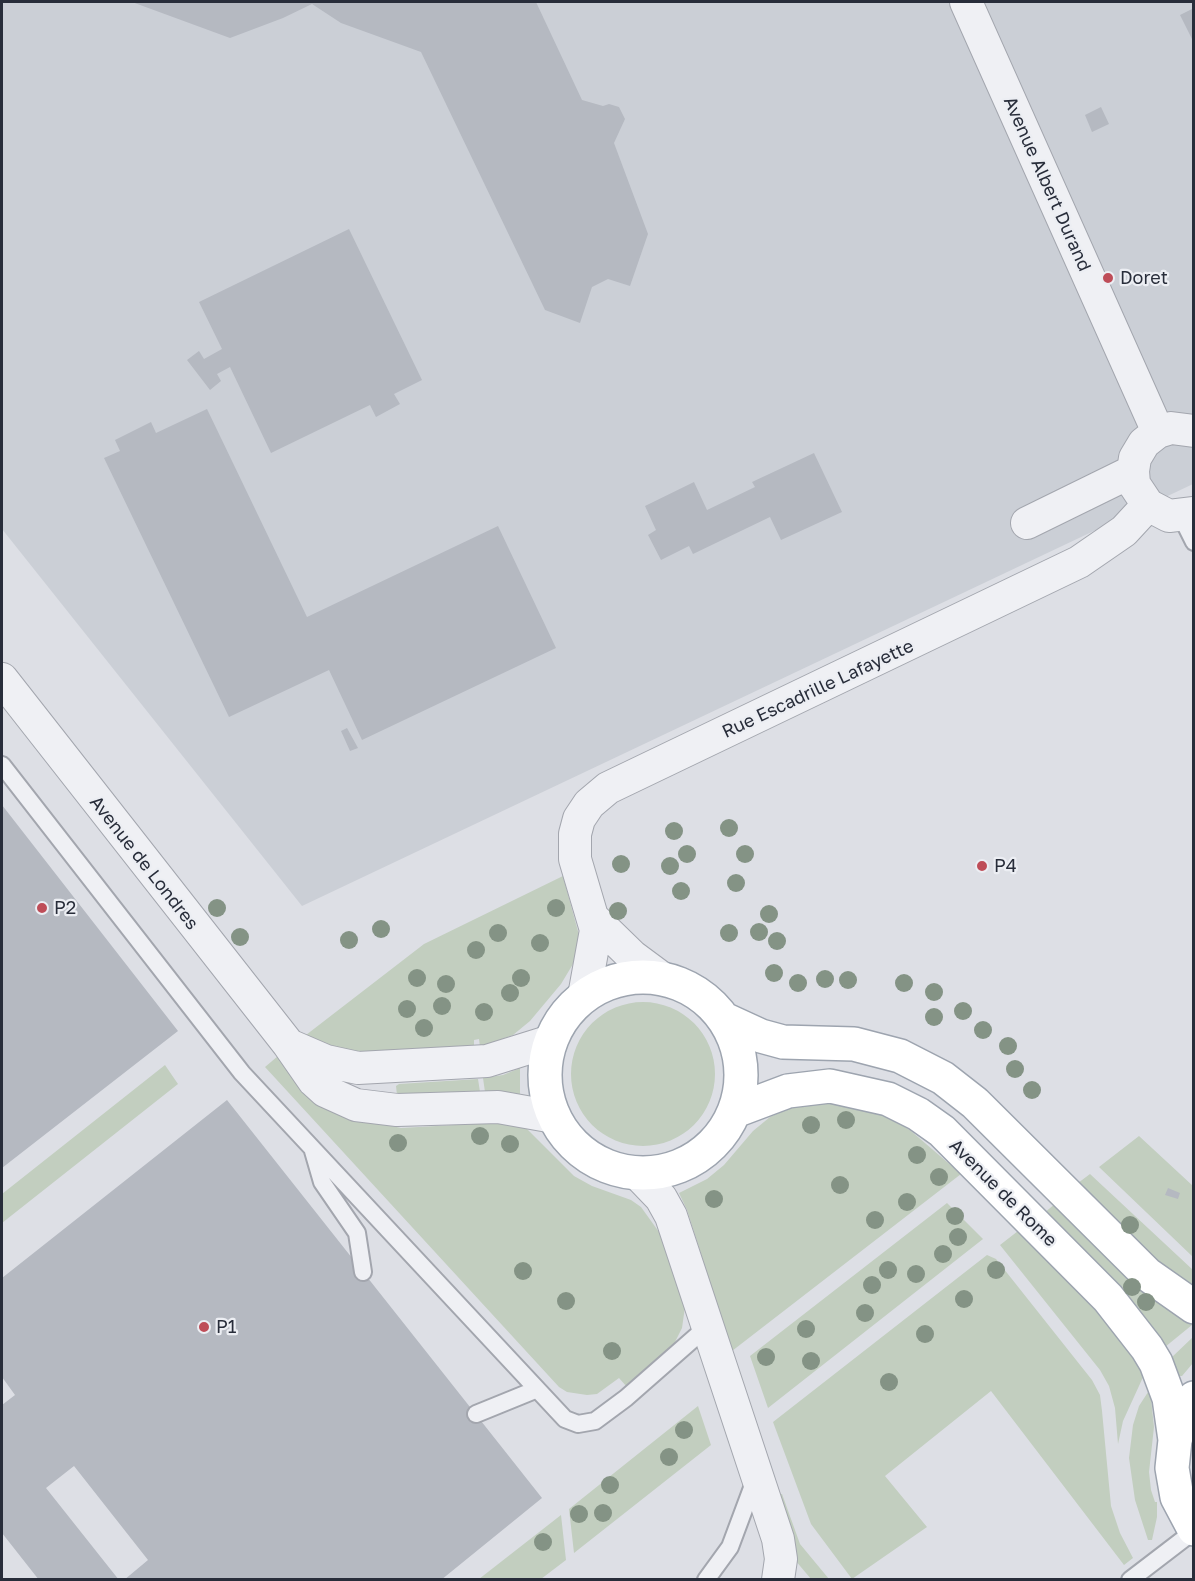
<!DOCTYPE html>
<style>
body{margin:0}
#map{position:relative;width:1195px;height:1581px;overflow:hidden;background:#dddfe5;font-family:"Golos Text",sans-serif}
canvas{display:block}
.frame{position:absolute;inset:0;border:3px solid #282d3a;pointer-events:none}
</style>
<div id="map">
<canvas width="1195" height="1581"></canvas>
<div class="frame"></div>
</div>
<script>
const ctx = document.querySelector('canvas').getContext('2d');
ctx.lineJoin = 'round';
function fillPath(path, color) {
  ctx.fillStyle = color;
  ctx.fill(path, 'evenodd');
}
function shape(rows) {
  const path = new Path2D();
  for (const r of rows) {
    if (r.length === 3) {
      path.moveTo(r[0] + r[2], r[1]);
      path.arc(r[0], r[1], r[2], 0, 2 * Math.PI);
      continue;
    }
    path.moveTo(r[0], r[1]);
    for (let i = 2; i < r.length; i += 2) path.lineTo(r[i], r[i + 1]);
  }
  return path;
}
function trace(path, color, width, dash) {
  ctx.strokeStyle = color;
  ctx.lineWidth = width;
  ctx.lineCap = dash ? 'butt' : 'round';
  ctx.setLineDash(dash || []);
  ctx.stroke(path);
}
function label(font, color, halo, rows, align = 'center') {
  ctx.font = font + ' "Golos Text",sans-serif';
  ctx.lineWidth = 4.5;
  ctx.setLineDash([]);
  ctx.textBaseline = 'middle';
  ctx.strokeStyle = halo;
  ctx.fillStyle = color;
  for (const [text, x, y, turn = 0] of rows) {
    ctx.save();
    ctx.translate(x, y);
    ctx.rotate((+turn || 0) * Math.PI / 180);
    ctx.textAlign = isNaN(turn) ? turn : align;
    if (halo) ctx.strokeText(text, 0, 0);
    ctx.fillText(text, 0, 0);
    ctx.restore();
  }
}
fillPath(shape([
 [2,2,1193,2,1193,484,302,906,2,529]
]), '#cbcfd6');
fillPath(shape([
 [563,876,579,935,576,959,561,984,530,1021,513,1035,480,1047,479,1039,474,1040,474,1047,357,1055,314,1042,306,1035,424,944],
 [643,1074,72],
 [278,1056,356,1118,401,1128,490,1123,514,1125,527,1129,574,1176,592,1186,631,1200,641,1207,664,1239,685,1307,682,1328,672,1348,627,1387,619,1378,597,1394,587,1395,567,1392,559,1387,265,1067],
 [165,1065,178,1084,2,1223,2,1194],
 [520,1068,520,1095,485,1092,483,1078,503,1075],
 [478,1079,480,1092,397,1095,396,1086,399,1084],
 [842,1102,890,1117,911,1131,961,1174,732,1351,687,1210,679,1193,707,1179,724,1165,753,1131,770,1117,789,1108],
 [1139,1136,1193,1186,1193,1257,1099,1167],
 [1090,1174,1193,1270,1193,1289,1150,1255,1078,1183],
 [947,1203,983,1239,768,1408,750,1356],
 [1055,1204,1144,1291,1192,1325,1165,1347,1044,1213],
 [1018,1231,1089,1302,1131,1353,1144,1375,1123,1421,1118,1444,1115,1408,1109,1386,1100,1370,1000,1245],
 [987,1255,996,1259,1092,1380,1100,1395,1102,1411,1111,1506,1120,1533,1133,1558,1124,1565,991,1391,885,1476,927,1527,852,1579,811,1524,773,1422],
 [1193,1337,1193,1363,1182,1376,1178,1376,1171,1358],
 [1150,1389,1154,1427,1149,1472,1151,1490,1155,1502,1157,1502,1157,1517,1152,1540,1148,1540,1135,1500,1129,1458,1133,1425,1139,1406],
 [698,1406,711,1445,574,1553,569,1509],
 [779,1494,782,1494,800,1544,829,1579,811,1579,795,1560],
 [561,1515,566,1560,541,1579,479,1579]
]), '#c2cebf');
fillPath(shape([
 [132,2,536,2,582,100,603,106,609,104,619,107,625,119,614,143,648,234,630,286,608,279,592,287,580,323,545,310,421,52,341,23,312,4,283,18,230,38],
 [1194,8,1194,43,1180,15],
 [1101,107,1109,124,1092,132,1085,115],
 [349,229,422,380,394,394,400,404,376,417,370,405,271,453,230,367,217,374,221,381,210,390,187,360,199,351,204,359,222,349,199,302],
 [207,409,307,617,498,526,556,648,362,740,329,670,229,717,104,458,120,451,115,440,151,422,156,433],
 [814,453,842,512,781,540,770,517,693,554,689,546,661,560,648,535,656,530,645,506,694,482,707,510,755,487,752,482],
 [347,728,358,748,350,751,341,731],
 [2,805,178,1031,2,1168],
 [227,1100,542,1498,441,1580,124,1580,148,1560,74,1466,46,1488,119,1580,39,1580,2,1533,2,1405,15,1395,2,1377,2,1278],
 [1168,1188,1180,1193,1178,1199,1165,1195]
]), '#b5b9c1');
const lane = shape([
 [1181,516,1194,542],
 [2,765,242,1073,565,1419,578,1424,595,1421,626,1398,708,1326],
 [313,1151,322,1182,357,1233,363,1272],
 [476,1414,535,1390],
 [706,1580,730,1547,755,1480],
 [1130,1580,1194,1531]
]);
const street = shape([
 [966,2,1158,432],
 [1194,431,1171,428,1158,432,1144,443,1135,458,1133,471,1134,484,1148,505,1169,516,1194,513],
 [1027,523,1133,471],
 [2,679,289,1045,314,1081,325,1091,356,1105,397,1110,498,1107,554,1117],
 [595,920,632,956,663,979],
 [584,996,596,930,575,859,575,834,579,819,589,804,608,788,1079,562,1124,531,1148,505],
 [289,1045,326,1061,358,1068,487,1061,551,1041],
 [637,1173,661,1198,671,1216,778,1539,781,1559,778,1580]
]);
const primary = shape([
 [643,1075,98],
 [724,1019,761,1036,783,1042,854,1044,900,1056,943,1078,975,1103,1147,1274,1194,1307],
 [735,1111,788,1091,830,1086,888,1099,918,1114,942,1131,1108,1298,1147,1348,1156,1363,1169,1398,1175,1440],
 [1194,1398,1184,1413,1175,1440,1172,1468,1177,1497,1194,1529]
]);
trace(lane, '#a3a6ae', 20);
trace(street, '#a3a6ae', 34);
trace(primary, '#9da4af', 36);
trace(lane, '#eff0f4', 16);
trace(street, '#eff0f4', 32);
trace(primary, '#fff', 33);
ctx.fillStyle = '#849385';
for (const [x, y] of [
 [729,828],
 [674,831],
 [687,854],
 [745,854],
 [621,864],
 [670,866],
 [736,883],
 [681,891],
 [217,908],
 [556,908],
 [618,911],
 [769,914],
 [381,929],
 [759,932],
 [498,933],
 [729,933],
 [240,937],
 [349,940],
 [777,941],
 [540,943],
 [476,950],
 [774,973],
 [417,978],
 [521,978],
 [825,979],
 [848,980],
 [798,983],
 [904,983],
 [446,984],
 [934,992],
 [510,993],
 [442,1006],
 [407,1009],
 [963,1011],
 [484,1012],
 [934,1017],
 [424,1028],
 [983,1030],
 [1008,1046],
 [1015,1069],
 [1032,1090],
 [846,1120],
 [811,1125],
 [480,1136],
 [398,1143],
 [510,1144],
 [917,1155],
 [939,1177],
 [840,1185],
 [714,1199],
 [907,1202],
 [955,1216],
 [875,1220],
 [1130,1225],
 [958,1237],
 [943,1254],
 [888,1270],
 [996,1270],
 [523,1271],
 [916,1274],
 [872,1285],
 [1132,1287],
 [964,1299],
 [566,1301],
 [1146,1302],
 [865,1313],
 [806,1329],
 [925,1334],
 [612,1351],
 [766,1357],
 [811,1361],
 [889,1382],
 [684,1430],
 [669,1457],
 [610,1485],
 [603,1513],
 [579,1514],
 [543,1542]
]) {
  ctx.beginPath();
  ctx.arc(x, y, 9, 0, 2 * Math.PI);
  ctx.fill();
}
for (const [x, y, r, color] of [
 [1108,278,6,"#be4d58"],
 [982,866,6,"#be4d58"],
 [42,908,6,"#be4d58"],
 [204,1327,6,"#be4d58"]
]) {
  const dot = new Path2D();
  dot.arc(x, y, r, 0, 2 * Math.PI);
  ctx.fillStyle = color;
  ctx.fill(dot);
  trace(dot, '#eceef3', 2);
}
label('18px', '#282d3a', '#eceef3', [
 ["Avenue Albert Durand",1047,184,66],
 ["Rue Escadrille Lafayette",818,689,-25],
 ["Avenue de Londres",144,863,52],
 ["Avenue de Rome",1003,1193,45]
]);
label('18px', '#282d3a', '#eceef3', [
 ["Doret",1120,278],
 ["P4",994,866],
 ["P2",54,908],
 ["P1",216,1327]
], 'left');
</script>
